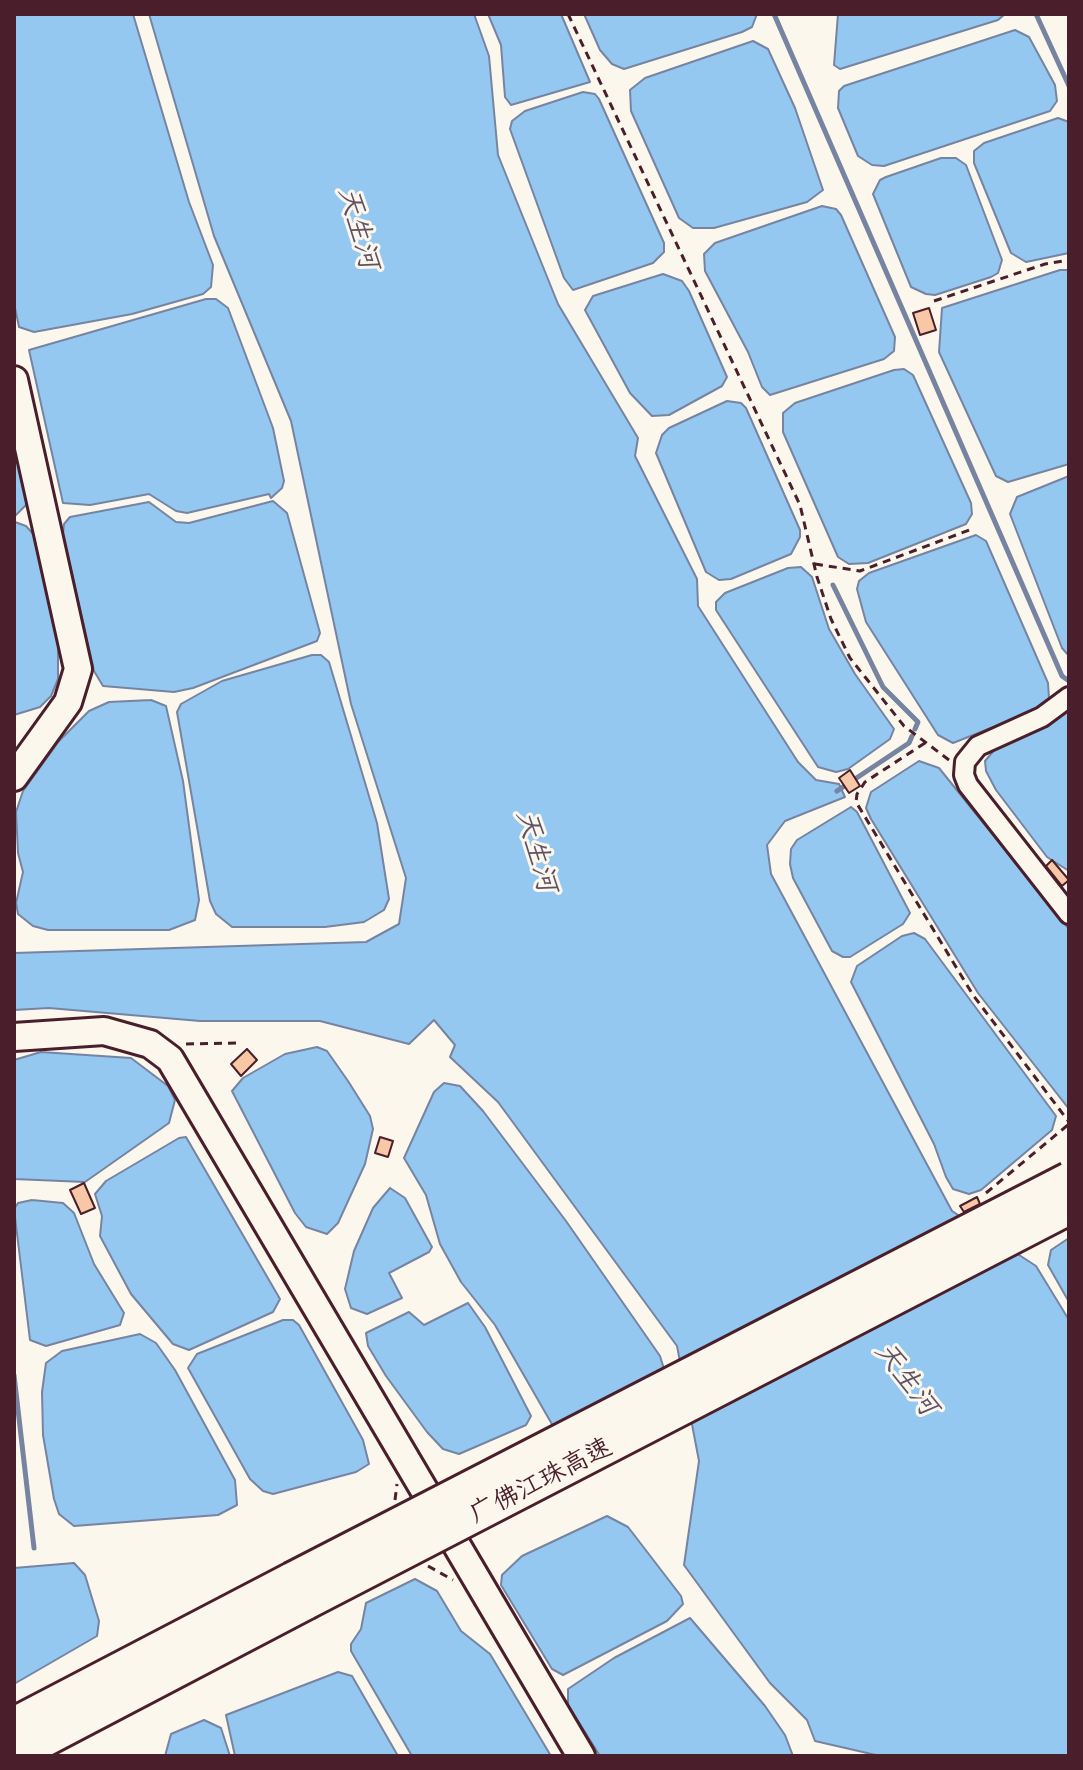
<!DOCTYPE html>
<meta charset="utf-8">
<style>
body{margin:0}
#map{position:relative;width:1083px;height:1770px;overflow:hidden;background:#fbf7ec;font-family:"Playpen Sans",sans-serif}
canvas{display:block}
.frame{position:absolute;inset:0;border:16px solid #4a1f2b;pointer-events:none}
</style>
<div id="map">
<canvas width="1083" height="1770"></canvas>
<div class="frame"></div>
</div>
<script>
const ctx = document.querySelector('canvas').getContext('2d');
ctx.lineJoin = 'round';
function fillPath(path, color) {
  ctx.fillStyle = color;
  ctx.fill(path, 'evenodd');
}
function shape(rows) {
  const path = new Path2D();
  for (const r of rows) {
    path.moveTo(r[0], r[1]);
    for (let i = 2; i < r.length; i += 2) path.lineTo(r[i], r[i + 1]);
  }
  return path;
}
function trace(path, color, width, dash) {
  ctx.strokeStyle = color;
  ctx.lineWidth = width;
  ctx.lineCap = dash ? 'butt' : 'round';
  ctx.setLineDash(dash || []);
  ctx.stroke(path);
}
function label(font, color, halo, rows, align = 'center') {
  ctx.font = font + ' "Playpen Sans","LXGW WenKai TC",sans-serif';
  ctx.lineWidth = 6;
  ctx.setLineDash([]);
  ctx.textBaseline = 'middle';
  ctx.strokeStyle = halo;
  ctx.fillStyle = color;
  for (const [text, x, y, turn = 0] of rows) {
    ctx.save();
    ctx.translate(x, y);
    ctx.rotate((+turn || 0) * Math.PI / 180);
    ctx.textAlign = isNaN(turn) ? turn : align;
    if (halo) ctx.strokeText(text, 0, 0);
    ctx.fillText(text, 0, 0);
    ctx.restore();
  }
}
const water = shape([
 [14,14,133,14,189,202,213,265,211,287,203,294,132,314,34,332,19,327,14,303,14,14],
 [149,14,474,14,489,56,498,155,558,304,638,438,635,456,697,579,698,606,798,762,816,780,839,784,845,797,785,821,767,845,771,874,952,1211,1036,1266,1069,1320,1069,1756,880,1756,815,1741,807,1720,770,1683,684,1565,699,1461,677,1346,498,1102,450,1057,455,1045,434,1020,409,1044,320,1021,200,1021,49,1008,14,1010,14,953,366,942,399,924,406,878,351,704,291,421,214,236,149,14],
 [488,14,561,14,590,82,511,105,505,97,501,45,488,14],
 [584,14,757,14,752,27,742,32,624,69,612,64,600,50,584,14],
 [838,14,1005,14,998,20,840,69,834,65,838,14],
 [1015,30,1029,37,1055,85,1057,101,1050,111,884,166,872,165,858,156,838,108,839,91,844,86,1015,30],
 [753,41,768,49,795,108,823,190,807,202,714,228,693,228,679,218,631,111,630,90,645,78,753,41],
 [583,92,595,94,599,99,664,243,664,252,653,263,573,290,564,278,510,129,512,121,525,111,583,92],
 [1058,118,1069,122,1069,253,1026,262,1011,253,974,163,974,151,984,143,1058,118],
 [941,158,956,158,966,165,1002,260,998,273,991,277,935,295,926,294,911,287,873,194,880,180,886,177,941,158],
 [822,206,836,209,841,215,895,337,894,351,884,359,770,395,762,387,748,352,705,271,704,254,715,243,822,206],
 [1060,270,1069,270,1069,464,1008,482,996,476,939,352,942,308,1060,270],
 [663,274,682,281,689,291,727,377,722,386,669,415,652,416,630,393,585,310,593,296,663,274],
 [206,299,216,299,228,308,273,428,284,481,282,488,271,498,269,494,187,513,176,511,149,494,90,505,63,503,29,350,206,299],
 [894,370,904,369,913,375,971,503,972,514,966,524,868,563,849,564,838,557,783,432,783,413,795,403,894,370],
 [727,401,741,403,746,408,800,530,800,537,791,554,731,579,719,580,706,572,656,453,662,435,669,428,727,401],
 [14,431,27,494,27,504,14,517,14,431],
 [1069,476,1069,656,1062,648,1010,514,1017,497,1069,476],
 [273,501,287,513,320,633,317,641,193,688,174,692,103,686,94,671,63,534,64,524,70,517,149,502,176,522,189,523,273,501],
 [15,522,26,526,34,535,58,638,58,679,51,696,40,707,14,715,15,522],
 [976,535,986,541,1048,683,1049,698,1041,708,953,743,938,735,866,622,857,589,859,581,869,573,976,535],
 [801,567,812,577,829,629,855,674,894,729,890,739,848,769,836,772,818,767,716,610,716,602,725,593,788,568,801,567],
 [312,655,321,655,329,662,377,823,389,899,384,910,364,922,325,927,232,927,216,914,210,901,177,712,181,704,222,681,312,655],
 [151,700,166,706,183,781,199,900,195,920,169,930,48,930,33,926,18,914,16,903,23,872,18,853,16,812,23,791,59,741,89,711,109,702,151,700],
 [1069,709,1069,871,1047,857,996,790,986,771,985,761,996,748,1040,728,1069,709],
 [919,761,939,768,1069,929,1069,1109,978,993,871,819,866,808,871,792,919,761],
 [851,807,857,812,910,913,903,924,850,957,843,957,832,951,793,878,790,864,791,849,797,840,851,807],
 [914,933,925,939,1056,1116,1052,1130,981,1190,969,1194,953,1189,946,1177,934,1144,851,982,857,966,902,936,914,933],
 [317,1047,327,1051,348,1081,370,1116,373,1129,365,1164,338,1223,327,1234,306,1227,295,1213,232,1091,243,1078,285,1054,317,1047],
 [41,1052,131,1058,168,1086,175,1100,169,1123,85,1182,14,1179,14,1060,41,1052],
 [444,1083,460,1086,483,1111,566,1221,660,1356,664,1369,553,1426,495,1325,461,1282,440,1244,426,1195,404,1158,434,1092,444,1083],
 [186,1137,280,1299,273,1312,189,1350,173,1344,131,1294,100,1236,102,1216,95,1194,106,1181,179,1138,186,1137],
 [390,1188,405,1198,432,1247,429,1252,389,1273,402,1298,367,1314,351,1308,345,1289,354,1251,373,1208,390,1188],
 [32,1200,63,1203,74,1213,94,1264,124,1313,120,1325,46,1346,30,1340,14,1209,18,1203,32,1200],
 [1069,1238,1069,1302,1048,1265,1051,1250,1069,1238],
 [468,1303,485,1327,531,1416,526,1425,459,1454,443,1449,427,1432,386,1376,368,1346,366,1333,409,1312,424,1325,468,1303],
 [283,1320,293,1320,299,1325,363,1440,369,1464,356,1472,273,1494,263,1491,250,1479,188,1368,197,1354,283,1320],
 [140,1334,156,1343,175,1370,235,1480,237,1505,218,1515,74,1526,59,1514,54,1499,43,1435,42,1392,46,1363,62,1351,140,1334],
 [607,1516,628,1527,681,1596,683,1604,667,1621,563,1675,552,1669,501,1585,502,1575,522,1556,607,1516],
 [74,1563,85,1575,99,1621,97,1636,14,1684,14,1568,74,1563],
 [415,1579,437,1591,461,1631,490,1654,551,1756,412,1756,351,1651,351,1644,361,1629,366,1603,415,1579],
 [690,1618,765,1706,785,1735,793,1756,600,1756,568,1705,568,1689,614,1658,690,1618],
 [338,1672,352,1676,398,1756,235,1756,226,1715,338,1672],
 [204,1720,221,1728,230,1756,165,1756,171,1734,204,1720]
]);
fillPath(water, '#94c8f1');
trace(water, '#7684a2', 2);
trace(shape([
 [774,14,1062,676,1069,681],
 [1036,14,1069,86],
 [833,585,883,687,918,722,915,729],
 [837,791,909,743,912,736],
 [14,1375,34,1548]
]), '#7684a2', 5);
const building = shape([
 [929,308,936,330,920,335,913,313,929,308],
 [850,770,860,786,849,793,839,778,850,770],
 [1052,860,1069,880,1062,886,1046,866,1052,860],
 [247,1049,257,1060,241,1076,231,1064,247,1049],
 [380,1137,393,1141,388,1157,375,1153,380,1137],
 [84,1183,95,1208,81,1214,70,1190,84,1183],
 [977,1197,980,1204,964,1212,960,1206,977,1197]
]);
fillPath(building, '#f7c7a6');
trace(building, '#4a1f2b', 2);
const street = shape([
 [1069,697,1042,717,978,746,965,762,964,775,968,785,1069,914]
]);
const secondary = shape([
 [14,380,78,669,68,702,14,777],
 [14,1037,104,1031,150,1044,170,1059,581,1756]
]);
const highway = shape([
 [14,1724,292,1579],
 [14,1756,306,1603]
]);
trace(street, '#4a1f2b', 24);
trace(secondary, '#4a1f2b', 32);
trace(highway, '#4a1f2b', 38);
trace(shape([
 [568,14,800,505,817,577,831,619,850,658,904,726,949,760],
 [934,301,1045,264,1069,260],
 [815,564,860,571,972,529],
 [925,743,865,782,857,794,856,802,973,995,1069,1122],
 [186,1044,242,1043],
 [986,1193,1069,1124],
 [395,1500,397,1484],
 [428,1566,453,1580]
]), '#4a1f2b', 3, [8, 6]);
trace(street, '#fbf7ec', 18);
trace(secondary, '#fbf7ec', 26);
trace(highway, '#fbf7ec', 32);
const highwayBridge = shape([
 [292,1579,1069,1179],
 [306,1603,1069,1208]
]);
trace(highwayBridge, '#4a1f2b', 38, []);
trace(highwayBridge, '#fbf7ec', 32);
label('26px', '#4a1f2b', '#fbf7ec', [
 ["广佛江珠高速",541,1481,-27]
]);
label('italic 28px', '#605266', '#fbf7ec', [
 ["天生河",358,228,74],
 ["天生河",536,851,74],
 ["天生河",906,1379,53]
]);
</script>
